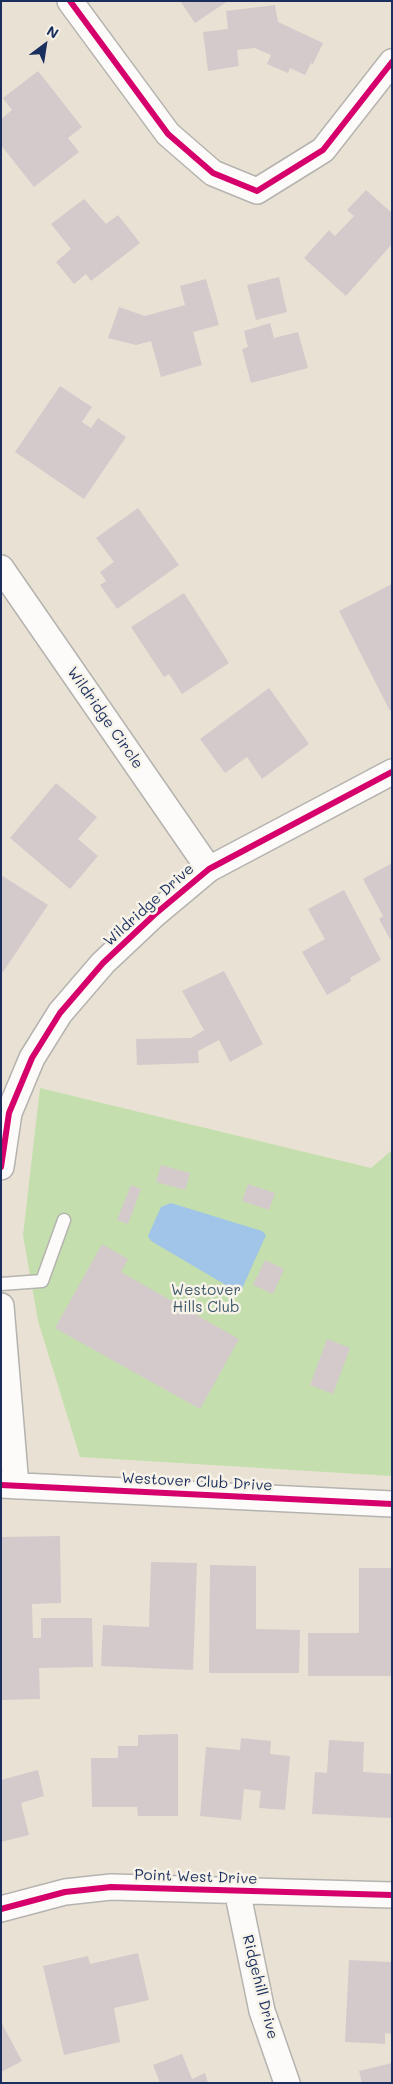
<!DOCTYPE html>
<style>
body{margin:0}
#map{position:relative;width:393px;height:2084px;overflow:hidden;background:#e9e2d4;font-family:Mali,sans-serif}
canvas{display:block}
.frame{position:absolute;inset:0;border:2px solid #1b2f5e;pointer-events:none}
.north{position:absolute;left:20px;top:20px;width:50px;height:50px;-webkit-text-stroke:4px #f7f3e8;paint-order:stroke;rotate:31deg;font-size:14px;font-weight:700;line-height:20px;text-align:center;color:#1b2f5e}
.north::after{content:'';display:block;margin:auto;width:18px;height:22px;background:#1b2f5e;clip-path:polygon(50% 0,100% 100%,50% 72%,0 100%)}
</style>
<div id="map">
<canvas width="393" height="2084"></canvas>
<div class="frame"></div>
<div class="north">N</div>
</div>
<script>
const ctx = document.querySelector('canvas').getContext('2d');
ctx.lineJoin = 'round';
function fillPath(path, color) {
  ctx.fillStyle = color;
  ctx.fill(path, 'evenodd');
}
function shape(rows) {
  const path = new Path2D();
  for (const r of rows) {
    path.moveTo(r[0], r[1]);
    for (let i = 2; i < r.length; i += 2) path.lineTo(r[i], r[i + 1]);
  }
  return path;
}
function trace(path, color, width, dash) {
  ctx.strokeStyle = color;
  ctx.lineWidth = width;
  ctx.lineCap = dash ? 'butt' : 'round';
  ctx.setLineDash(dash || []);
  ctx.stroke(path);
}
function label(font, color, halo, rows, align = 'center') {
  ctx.font = font + ' Mali,sans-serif';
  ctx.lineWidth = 5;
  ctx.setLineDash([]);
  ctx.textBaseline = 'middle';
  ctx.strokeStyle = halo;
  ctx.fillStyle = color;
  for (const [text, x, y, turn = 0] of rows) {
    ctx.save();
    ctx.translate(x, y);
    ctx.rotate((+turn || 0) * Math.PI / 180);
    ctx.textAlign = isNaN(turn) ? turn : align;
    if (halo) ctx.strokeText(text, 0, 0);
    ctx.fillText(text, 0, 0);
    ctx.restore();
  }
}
fillPath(shape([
 [40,1088,371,1168,392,1150,392,1476,80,1457,38,1321,23,1235]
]), '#c4dfad');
fillPath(shape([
 [171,1203,262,1231,266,1235,241,1291,236,1291,151,1241,148,1236,161,1207]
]), '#a0c5e8');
fillPath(shape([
 [180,1,228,1,195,23],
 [275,5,278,22,323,43,313,64,311,63,305,75,290,68,288,73,267,64,271,55,255,48,237,50,239,66,208,71,203,32,228,29,226,11],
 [38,71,82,127,68,138,79,152,34,187,1,145,1,119,12,110,3,98],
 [366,190,392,213,392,244,346,296,304,258,329,230,335,236,354,216,347,210],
 [84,199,106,224,118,215,140,243,91,281,86,274,74,284,56,262,71,249,51,224],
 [279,277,287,312,256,320,247,285],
 [206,279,219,325,193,332,202,365,161,377,151,341,136,345,108,338,119,307,145,316,185,305,180,286],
 [270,323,274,338,298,332,308,368,251,383,242,349,248,347,244,331],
 [60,386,92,407,82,422,91,428,98,418,126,437,84,499,15,452],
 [138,508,179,565,117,609,100,585,106,581,100,572,114,562,96,538],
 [392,584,392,709,390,711,339,611],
 [184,593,229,663,182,694,169,674,164,677,131,627],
 [269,688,309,744,262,779,247,757,225,773,200,739],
 [56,783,97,817,78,839,98,856,70,889,10,838],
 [392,863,392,938,390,939,379,919,383,916,363,879],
 [1,875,48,905,3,972,1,970],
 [344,890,381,960,350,978,351,981,327,995,302,952,325,939,308,909],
 [224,971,263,1044,230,1062,219,1040,198,1051,199,1063,137,1065,136,1039,191,1038,204,1030,182,991],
 [161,1165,190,1173,185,1190,156,1182],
 [248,1184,275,1193,269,1210,242,1201],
 [131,1185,141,1189,128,1224,117,1220],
 [102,1244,128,1259,121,1272,239,1339,200,1409,55,1328],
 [265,1260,284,1269,273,1294,253,1285],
 [327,1339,350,1348,333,1394,310,1385],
 [60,1536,61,1603,32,1604,33,1638,41,1638,41,1618,92,1618,93,1667,39,1668,40,1699,1,1700,1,1537],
 [151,1562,197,1563,193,1670,101,1666,103,1625,149,1627],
 [210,1565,256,1566,256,1629,300,1630,299,1673,209,1673],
 [359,1568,392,1568,392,1676,308,1676,308,1633,359,1633],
 [178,1734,178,1816,138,1816,137,1807,92,1807,91,1758,118,1758,118,1746,138,1746,138,1735],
 [241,1738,271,1741,270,1754,290,1756,285,1810,259,1808,261,1791,244,1789,241,1820,200,1816,206,1747,240,1750],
 [329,1740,364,1742,363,1772,392,1774,392,1818,312,1814,315,1772,327,1773],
 [38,1770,44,1796,21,1803,29,1835,1,1842,1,1780],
 [138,1953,149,2000,114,2008,120,2042,64,2055,43,1966,88,1956,90,1964],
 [349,1960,391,1962,392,2034,385,2033,385,2044,345,2042],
 [1,2022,22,2061,1,2072],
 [182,2054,192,2079,205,2073,208,2083,160,2083,153,2065],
 [392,2063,392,2083,362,2083,359,2071]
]), '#d4c9cb');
const lane = shape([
 [1,1284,42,1281,64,1220]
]);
const street = shape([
 [70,1,168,134,213,173,257,191,323,150,392,62],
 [1,568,209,869],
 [1,1167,9,1113,32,1058,60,1013,103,963,154,915,209,869,392,772],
 [1,1306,16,1486],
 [1,1485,392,1504],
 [237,1890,262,2011,287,2083],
 [1,1909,65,1892,111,1887,392,1895]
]);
trace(lane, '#b5b3af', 15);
trace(street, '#b5b3af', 28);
trace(lane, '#fcfbf9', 12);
trace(street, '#fcfbf9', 25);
trace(shape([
 [70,1,168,134,213,173,257,191,323,150,392,62],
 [1,1167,9,1113,32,1058,60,1013,103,963,154,915,209,869,392,772],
 [1,1485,392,1504],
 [1,1909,65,1892,111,1887,392,1895]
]), '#d6006c', 6);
label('15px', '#1b2f5e', '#f7f3e8', [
 ["Wildridge Circle",105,718,55],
 ["Wildridge Drive",149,905,-42],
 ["Westover Club Drive",197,1482,3],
 ["Point West Drive",196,1877,2],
 ["Ridgehill Drive",260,1987,76]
]);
label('15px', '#3e5a6a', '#f7f3e8', [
 ["Westover",206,1290],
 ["Hills Club",206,1307]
]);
</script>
